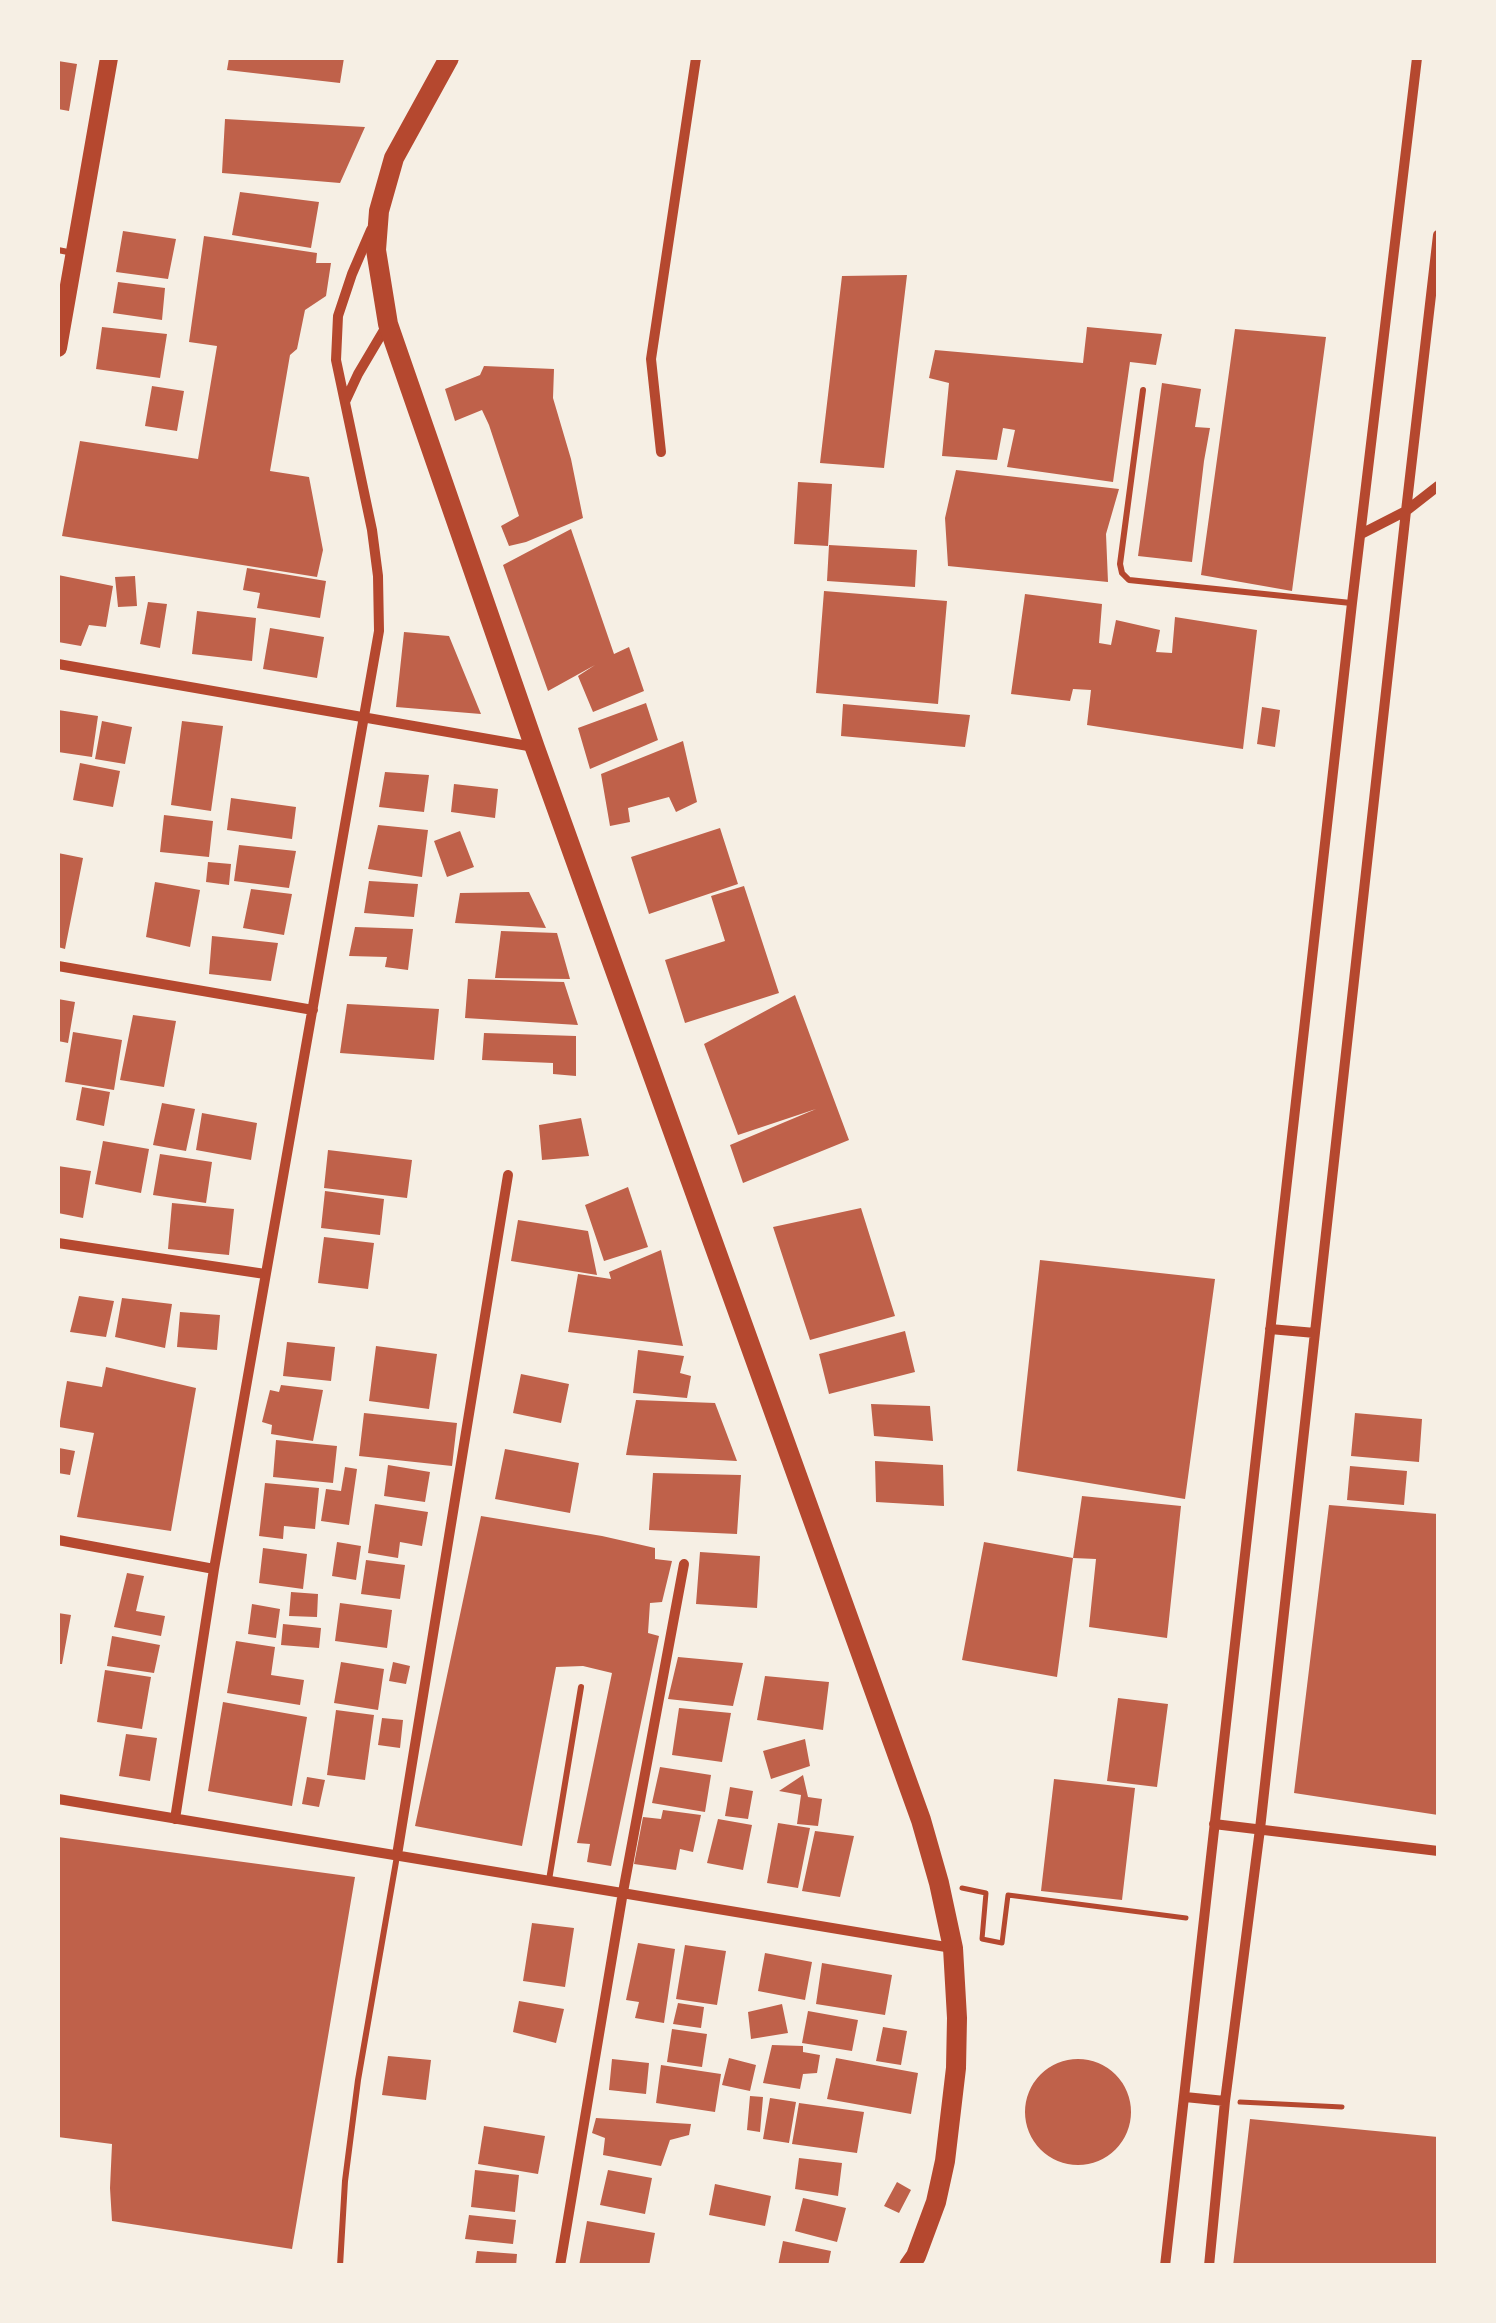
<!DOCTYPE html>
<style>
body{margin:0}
#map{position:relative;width:1496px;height:2323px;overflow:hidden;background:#f6efe4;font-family:"Public Sans",sans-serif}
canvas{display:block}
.frame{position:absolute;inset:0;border:60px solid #f6efe4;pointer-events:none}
</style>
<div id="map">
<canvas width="1496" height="2323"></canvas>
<div class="frame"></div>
</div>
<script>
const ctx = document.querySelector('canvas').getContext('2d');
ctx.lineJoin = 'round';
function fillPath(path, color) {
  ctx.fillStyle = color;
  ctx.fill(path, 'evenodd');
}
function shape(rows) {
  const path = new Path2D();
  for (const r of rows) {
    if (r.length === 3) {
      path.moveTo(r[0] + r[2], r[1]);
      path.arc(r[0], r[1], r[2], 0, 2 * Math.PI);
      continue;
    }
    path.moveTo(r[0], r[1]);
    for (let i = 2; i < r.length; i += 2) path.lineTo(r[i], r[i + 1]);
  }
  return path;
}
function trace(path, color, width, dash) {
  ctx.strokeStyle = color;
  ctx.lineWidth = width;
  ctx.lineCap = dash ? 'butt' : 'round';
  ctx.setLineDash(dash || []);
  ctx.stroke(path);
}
fillPath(shape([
 [229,58,344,58,340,83,227,70],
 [58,61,77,64,69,111,58,109],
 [225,119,365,127,340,183,222,173],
 [240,192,319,202,311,248,232,235],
 [123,231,176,239,168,279,116,272],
 [204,236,317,253,316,263,331,263,326,296,305,310,297,349,290,355,270,471,309,477,323,550,317,577,62,536,80,441,198,459,217,346,189,342],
 [907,275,884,468,820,463,842,276],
 [118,282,165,288,162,320,113,313],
 [102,327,167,334,160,378,96,369],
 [1087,327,1162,334,1156,365,1130,362,1113,482,1007,467,1015,430,1003,428,997,460,942,456,949,383,929,378,935,350,1083,363],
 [1235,329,1326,337,1292,591,1201,575],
 [484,366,554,369,553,398,571,459,583,518,526,542,509,546,501,526,519,516,489,425,482,410,455,421,445,389,480,375],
 [1162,383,1201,389,1195,427,1210,428,1204,461,1192,562,1138,556],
 [152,386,184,391,177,431,145,426],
 [956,470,1119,489,1106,534,1108,582,948,566,945,518],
 [798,482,832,484,828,546,794,544],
 [571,529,614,654,629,647,644,691,593,712,578,676,595,665,548,691,503,565],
 [829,545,917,550,915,587,827,581],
 [247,568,326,581,320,618,257,608,260,593,243,590],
 [58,575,113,586,106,627,89,625,81,646,58,642],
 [135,576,137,606,118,607,115,577],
 [824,591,947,601,938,704,816,693],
 [1025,594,1102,604,1099,643,1111,645,1116,620,1160,630,1156,652,1172,653,1175,617,1257,630,1243,749,1087,725,1091,690,1073,689,1070,701,1011,694],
 [148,602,167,604,160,648,140,644],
 [197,611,256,618,252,661,192,654],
 [270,628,324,637,317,678,263,669],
 [404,632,449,636,481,714,396,707],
 [646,703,658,740,590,769,578,728],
 [843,704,970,715,965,747,841,736],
 [1262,707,1280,710,1275,747,1257,744],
 [58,710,98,716,92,757,58,752],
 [102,721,132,727,125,764,95,759],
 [182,721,223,726,211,811,171,805],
 [683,741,697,802,676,812,669,797,628,808,630,822,610,826,601,774],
 [80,763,120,771,113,807,73,800],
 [385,772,429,775,424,812,379,807],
 [454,784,498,789,495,818,451,812],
 [231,798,296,807,292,839,227,830],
 [164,815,213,821,209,857,160,852],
 [378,825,428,830,422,877,368,869],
 [720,828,738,884,649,914,631,857],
 [460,831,474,867,447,877,434,841],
 [239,845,296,851,289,888,234,881],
 [58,853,83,858,65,949,58,947],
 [208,862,231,864,229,885,206,882],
 [369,881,418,884,414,917,364,913],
 [155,882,200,890,190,947,146,937],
 [744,886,779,993,685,1023,665,960,725,941,711,896],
 [251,889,292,894,284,935,243,928],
 [529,892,546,928,455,923,460,893],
 [355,927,413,929,408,970,385,967,387,957,349,956],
 [501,931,557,933,570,979,495,978],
 [212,936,278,943,271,981,209,974],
 [468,979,564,982,578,1025,465,1018],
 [795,995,849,1140,743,1183,730,1145,816,1109,738,1135,704,1044],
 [58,999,75,1002,68,1043,58,1041],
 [347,1004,439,1009,434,1060,340,1053],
 [133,1015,176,1021,164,1087,120,1080],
 [73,1032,122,1040,114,1090,65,1082],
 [484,1033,576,1036,576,1076,553,1074,553,1063,482,1060],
 [82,1087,110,1092,104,1126,76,1120],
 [162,1103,195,1109,186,1151,153,1145],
 [202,1113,257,1123,251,1160,196,1150],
 [581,1118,589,1156,542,1160,539,1125],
 [103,1141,149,1149,141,1193,95,1184],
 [328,1150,412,1160,407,1198,324,1188],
 [160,1154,212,1162,206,1203,153,1195],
 [58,1166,91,1171,83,1218,58,1213],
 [628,1187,648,1247,604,1261,585,1205],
 [325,1191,384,1199,380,1235,321,1228],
 [172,1203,234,1209,229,1255,168,1249],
 [861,1208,895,1316,810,1340,773,1227],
 [518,1220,588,1231,597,1275,511,1261],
 [324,1237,374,1243,368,1289,318,1283],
 [661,1250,683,1346,568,1332,578,1274,611,1279,609,1272],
 [1040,1260,1215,1279,1185,1499,1017,1471],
 [79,1296,114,1301,106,1337,70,1332],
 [122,1298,172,1304,165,1348,115,1337],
 [180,1312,220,1315,217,1350,177,1347],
 [905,1331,915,1372,829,1394,819,1354],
 [287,1342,335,1347,331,1381,283,1376],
 [376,1346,437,1354,429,1409,369,1401],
 [638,1350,684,1356,680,1373,691,1376,687,1398,633,1393],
 [106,1367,196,1388,171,1531,77,1517,94,1433,59,1427,67,1381,102,1387],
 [521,1374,569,1384,561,1423,513,1413],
 [281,1385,323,1390,313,1441,271,1434,272,1425,262,1422,270,1390,279,1392],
 [636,1400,715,1403,737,1461,626,1455],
 [871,1404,930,1406,933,1441,874,1436],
 [364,1413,457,1423,452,1466,359,1456],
 [1355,1413,1422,1419,1419,1462,1351,1456],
 [276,1440,337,1446,333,1483,273,1477],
 [59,1448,75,1451,70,1475,58,1473],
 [505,1449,579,1463,570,1513,495,1499],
 [875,1461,943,1465,944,1506,876,1502],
 [388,1465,430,1472,425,1502,384,1496],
 [1350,1466,1407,1471,1404,1505,1347,1500],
 [345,1467,357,1469,349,1525,321,1521,326,1489,341,1491],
 [653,1473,741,1475,737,1534,649,1530],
 [265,1483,319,1488,315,1529,284,1526,283,1539,259,1536],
 [1082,1496,1181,1506,1167,1638,1089,1627,1096,1559,1073,1558],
 [375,1504,428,1512,422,1546,400,1542,398,1558,368,1553],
 [1329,1505,1438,1514,1438,1815,1294,1793],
 [481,1516,602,1536,655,1548,655,1559,672,1561,662,1602,650,1603,648,1633,659,1636,611,1866,587,1862,590,1844,577,1843,612,1673,583,1666,556,1667,522,1846,415,1826],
 [337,1542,361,1546,356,1580,332,1576],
 [984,1542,1073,1558,1057,1677,962,1660],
 [263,1548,307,1554,303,1589,259,1583],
 [700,1552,760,1556,757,1608,696,1604],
 [366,1560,405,1565,400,1599,361,1594],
 [127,1573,144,1576,136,1611,165,1616,161,1636,114,1627],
 [291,1592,318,1594,317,1617,289,1616],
 [340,1603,392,1610,387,1648,335,1641],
 [252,1604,280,1609,276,1638,248,1634],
 [58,1613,71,1615,62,1664,58,1664],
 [283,1624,321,1628,319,1648,281,1645],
 [112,1636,160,1645,154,1673,107,1666],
 [236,1641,275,1647,271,1675,304,1680,300,1705,227,1693],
 [678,1657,743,1663,733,1706,668,1699],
 [341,1662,384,1669,378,1710,334,1703],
 [393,1662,410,1666,406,1684,389,1681],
 [105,1670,151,1677,142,1729,97,1722],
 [765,1676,829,1682,823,1730,757,1720],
 [1118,1698,1168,1704,1157,1787,1107,1781],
 [223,1702,307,1717,292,1806,208,1791],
 [679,1708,731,1713,722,1762,672,1755],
 [336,1710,374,1715,365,1780,327,1775],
 [382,1718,403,1720,400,1748,378,1745],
 [126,1734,157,1738,150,1781,119,1776],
 [805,1739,810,1766,771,1779,763,1751],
 [660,1767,711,1775,705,1812,652,1803],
 [803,1775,808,1797,822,1799,818,1826,797,1824,801,1795,779,1791],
 [307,1777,325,1780,319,1807,302,1804],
 [1054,1779,1135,1788,1122,1900,1041,1891],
 [730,1787,753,1791,748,1819,725,1816],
 [663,1810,701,1815,693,1852,680,1849,676,1870,634,1864,643,1817,661,1819],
 [718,1819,752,1825,743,1870,707,1863],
 [778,1823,810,1828,798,1888,767,1883],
 [815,1831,854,1836,840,1897,802,1891],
 [58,1837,355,1877,292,2249,112,2221,110,2188,112,2144,58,2137],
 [532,1923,574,1928,565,1987,523,1981],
 [638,1943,675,1949,664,2023,635,2018,639,2002,626,2000],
 [685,1945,726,1951,717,2005,676,1999],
 [765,1953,812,1962,805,2000,758,1991],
 [822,1963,892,1975,885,2015,816,2004],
 [519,2001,564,2009,556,2043,513,2032],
 [678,2003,704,2007,701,2028,673,2024],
 [782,2004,788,2033,751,2039,748,2012],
 [808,2011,858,2020,852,2051,802,2043],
 [883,2027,907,2031,901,2065,876,2061],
 [672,2029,707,2034,702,2067,667,2062],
 [772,2045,803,2046,803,2052,820,2055,817,2073,803,2074,800,2089,763,2083],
 [388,2056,431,2060,426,2100,382,2095],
 [729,2058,756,2065,750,2091,722,2085],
 [836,2058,918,2073,911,2114,827,2099],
 [1078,2112,53],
 [612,2059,649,2063,646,2094,609,2090],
 [661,2065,721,2074,715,2112,656,2103],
 [750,2096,763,2097,760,2132,747,2130],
 [770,2098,796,2102,789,2143,763,2139],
 [799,2103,864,2112,857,2153,792,2144],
 [596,2118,691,2124,689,2135,670,2140,661,2166,603,2155,605,2138,592,2133],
 [1250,2119,1438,2137,1438,2266,1233,2266],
 [484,2126,545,2136,538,2174,478,2164],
 [799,2158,842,2163,838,2196,795,2189],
 [475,2170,519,2175,515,2212,471,2207],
 [608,2170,652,2178,645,2214,600,2205],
 [897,2182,911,2190,899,2213,884,2206],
 [715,2184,771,2196,765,2226,709,2215],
 [803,2198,846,2208,837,2242,795,2231],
 [469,2215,516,2220,513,2244,465,2239],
 [587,2221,655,2233,649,2266,579,2266],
 [783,2241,831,2251,828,2266,778,2266],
 [477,2251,517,2254,516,2266,475,2266]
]), '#bf614a');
trace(shape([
 [962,1888,986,1893,982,1939,1002,1943,1008,1895,1186,1918],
 [1240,2102,1342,2107]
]), '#b5482f', 5);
trace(shape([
 [58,250,73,253],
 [1143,390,1120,564,1122,573,1129,580,1351,603],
 [549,1880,581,1687],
 [340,2266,345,2181,358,2080,397,1856]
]), '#b5482f', 6);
trace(shape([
 [345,402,358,374,387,325],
 [661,452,651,359,696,58],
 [1361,534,1406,511,1438,486],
 [58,664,534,747],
 [58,966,313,1010],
 [58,1243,265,1274],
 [1270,1329,1315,1333],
 [58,1540,214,1569],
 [58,1799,952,1948],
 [175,1819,214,1569,379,631,378,576,372,530,336,360,338,316,352,274,371,230],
 [1214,1824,1438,1851],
 [397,1855,508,1175],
 [1185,2097,1225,2101],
 [560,2266,623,1892,684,1564],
 [1165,2266,1352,603,1417,58],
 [1209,2266,1225,2101,1260,1829,1406,511,1438,235]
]), '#b5482f', 10);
trace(shape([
 [58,348,109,58]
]), '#b5482f', 18);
trace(shape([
 [449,58,394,158,379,211,376,250,388,324,535,748,921,1820,939,1883,953,1948,957,2018,956,2068,945,2161,936,2202,916,2256,909,2266]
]), '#b5482f', 20);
</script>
